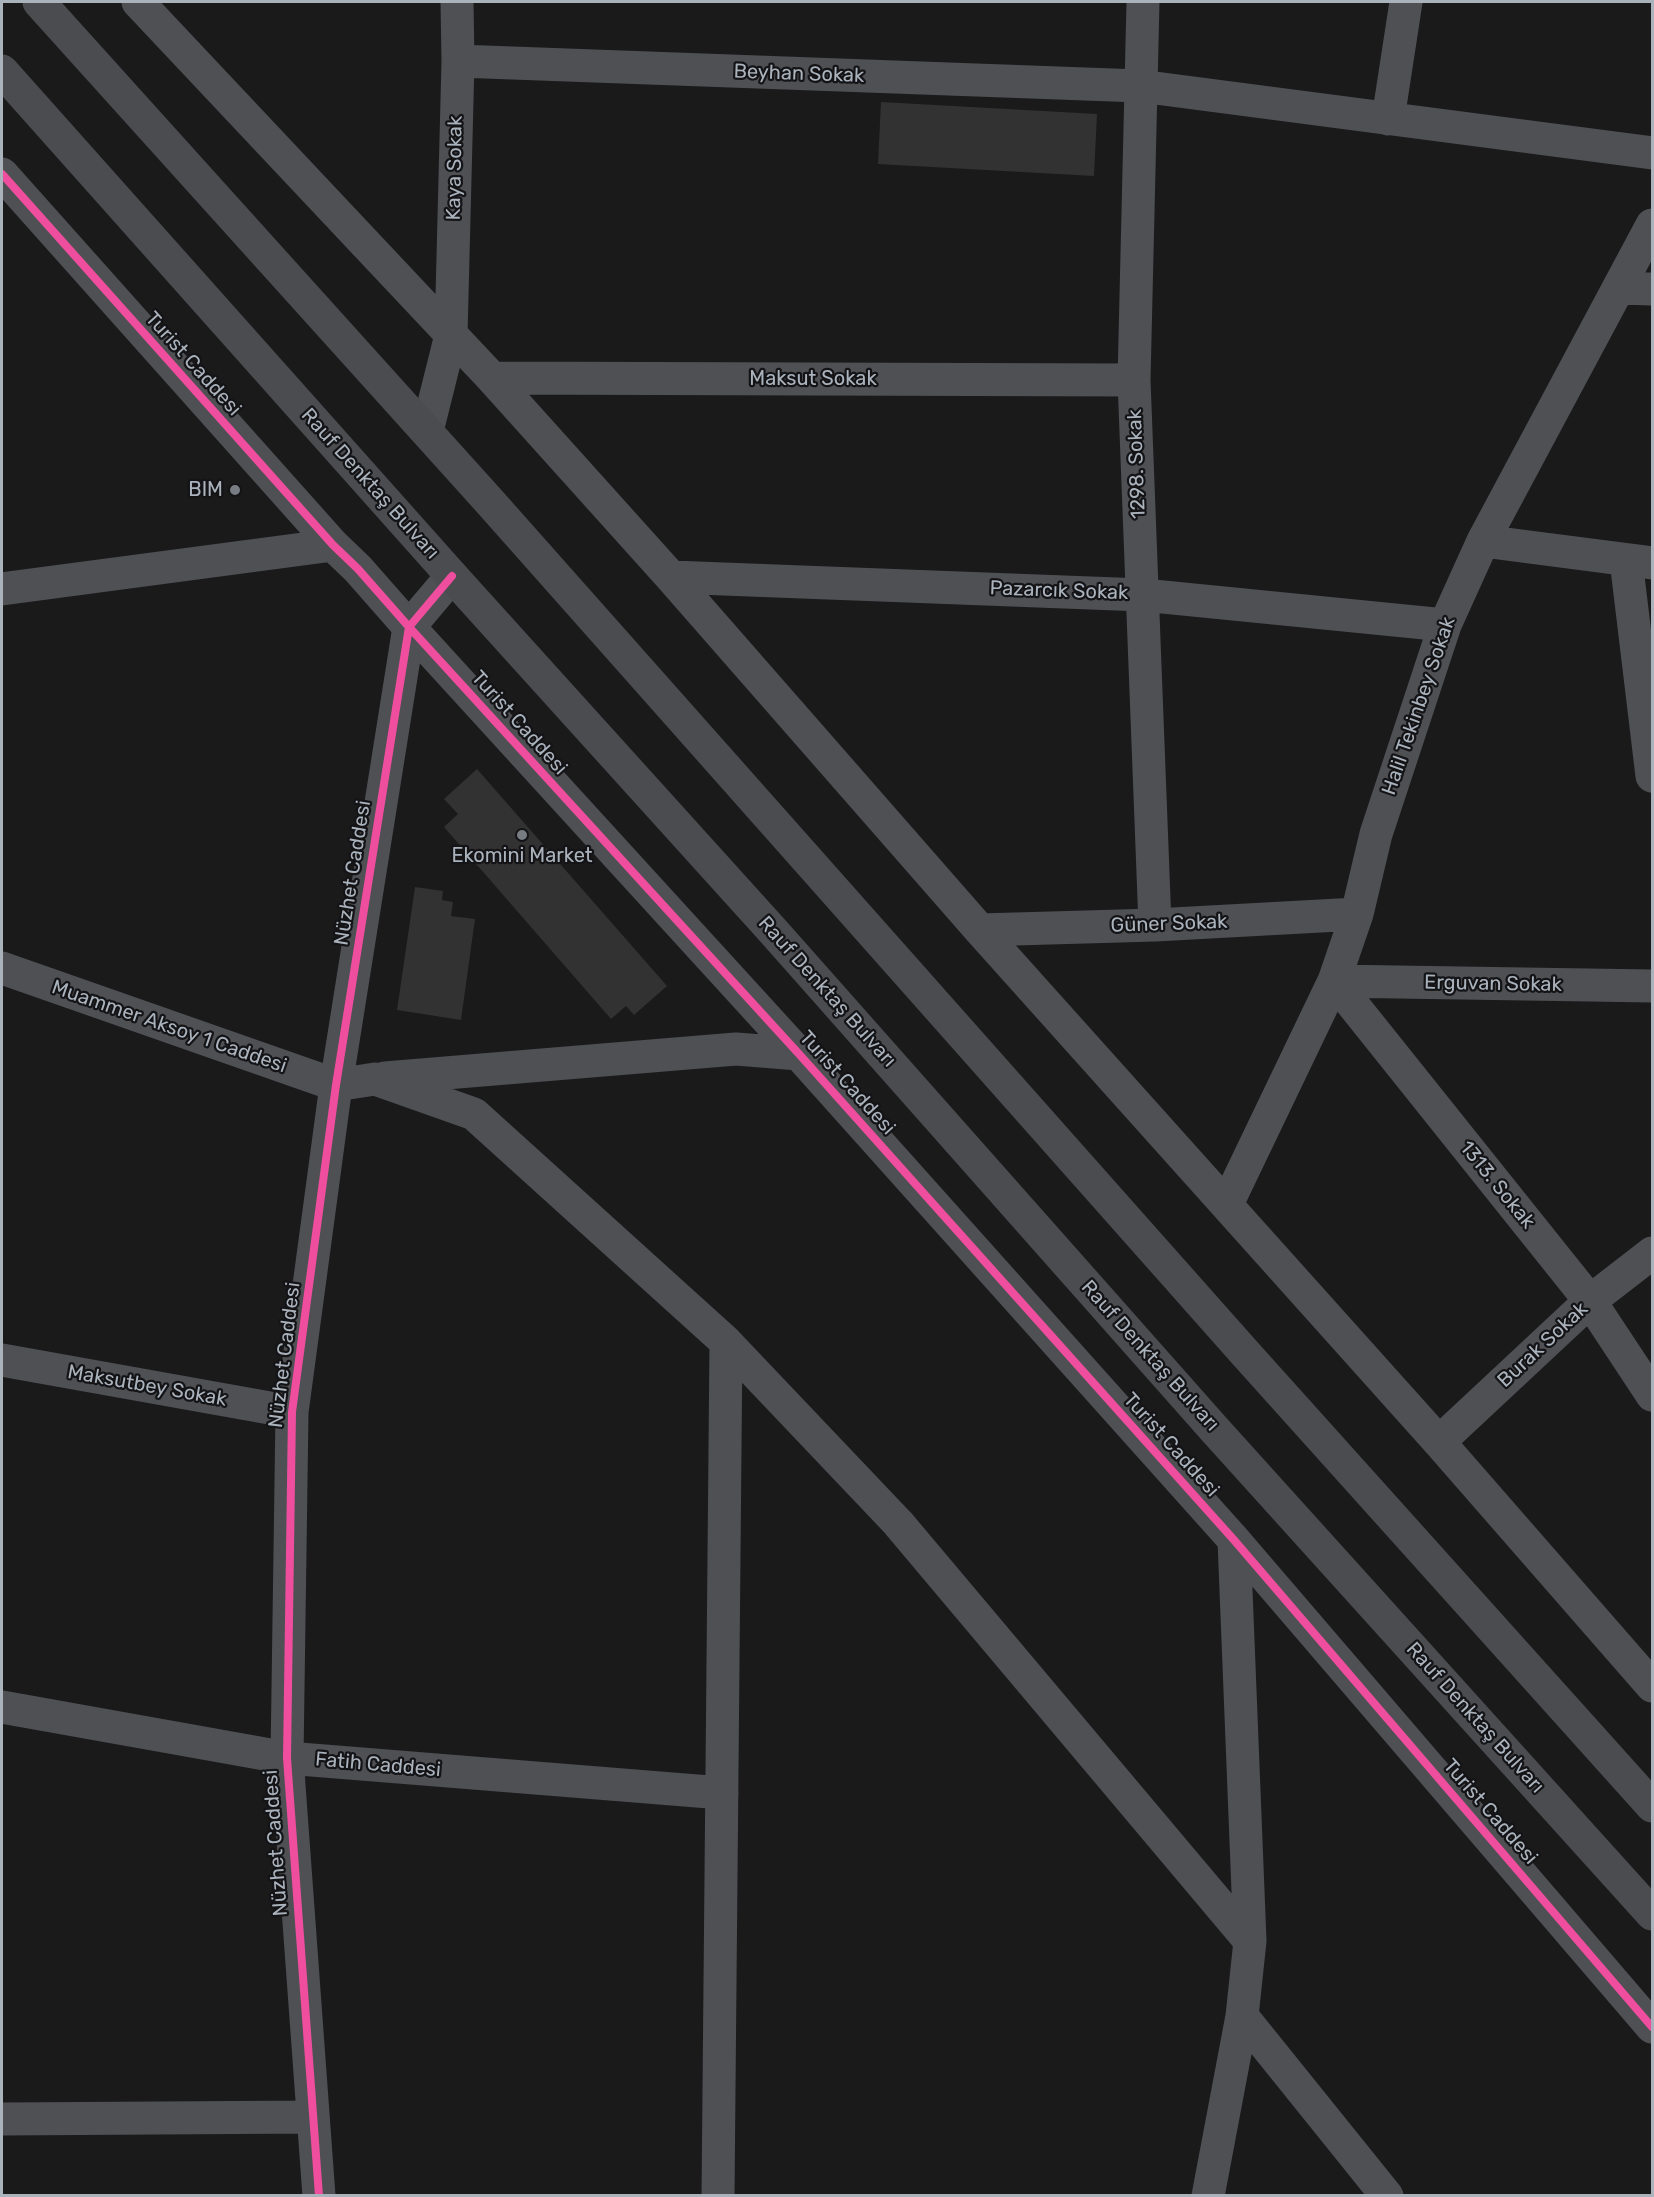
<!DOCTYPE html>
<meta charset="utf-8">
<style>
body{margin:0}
#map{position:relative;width:1654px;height:2197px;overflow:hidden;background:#1a1a1b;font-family:Rubik,sans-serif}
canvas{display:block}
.frame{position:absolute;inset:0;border:3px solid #aab2bc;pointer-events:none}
</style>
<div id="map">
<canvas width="1654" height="2197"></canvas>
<div class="frame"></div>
</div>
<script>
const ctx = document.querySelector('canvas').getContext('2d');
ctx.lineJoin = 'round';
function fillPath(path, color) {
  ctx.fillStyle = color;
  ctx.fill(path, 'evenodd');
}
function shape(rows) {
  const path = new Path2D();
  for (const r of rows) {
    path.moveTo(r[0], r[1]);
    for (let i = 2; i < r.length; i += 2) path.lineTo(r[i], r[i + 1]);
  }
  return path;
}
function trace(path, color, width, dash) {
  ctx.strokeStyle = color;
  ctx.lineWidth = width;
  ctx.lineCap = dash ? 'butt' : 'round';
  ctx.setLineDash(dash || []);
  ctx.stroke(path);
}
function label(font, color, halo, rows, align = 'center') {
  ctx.font = font + ' Rubik,sans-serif';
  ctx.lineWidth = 4.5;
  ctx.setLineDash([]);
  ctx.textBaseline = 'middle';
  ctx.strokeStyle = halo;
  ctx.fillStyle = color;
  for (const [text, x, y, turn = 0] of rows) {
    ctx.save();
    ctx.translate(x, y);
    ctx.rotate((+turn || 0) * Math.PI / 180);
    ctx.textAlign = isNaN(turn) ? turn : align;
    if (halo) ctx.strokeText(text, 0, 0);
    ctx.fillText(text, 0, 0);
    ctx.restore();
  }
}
fillPath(shape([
 [881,102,1097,114,1094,176,878,164],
 [477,769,667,986,634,1015,626,1006,611,1019,444,827,458,814,444,799],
 [415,887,443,891,442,900,453,902,451,916,475,919,461,1020,397,1010]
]), '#323233');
trace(shape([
 [138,2,492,378,671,577,980,930,1439,1442,1652,1686],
 [1143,2,1134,380,1155,925],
 [458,61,1140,86,1652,153],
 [1388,119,1406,2],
 [2,174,333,545,358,569,409,627,799,1054,1234,1540,1652,2027],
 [1619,288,1652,289],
 [492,378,1134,380],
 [427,431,451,335,458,61,457,2],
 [1483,541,1652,563],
 [1626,560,1652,776],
 [671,577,1143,595,1445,625],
 [2,589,333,545],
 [980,930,1155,925,1357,914],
 [2,968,336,1085,375,1079,474,1114,726,1342,898,1523,1250,1941],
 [1334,981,1590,1301,1652,1395],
 [1334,981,1652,986],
 [385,1078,736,1049,799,1054],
 [1227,1204,1334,981,1357,914,1376,834,1445,625,1483,541,1652,225],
 [2,1360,292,1412],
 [1439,1442,1590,1301,1652,1253],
 [2,1707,287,1758,722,1793],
 [1242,2016,1387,2196],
 [2,2119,313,2117],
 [319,2196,287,1758,292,1412,336,1085,409,627,452,576],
 [718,2196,726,1342],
 [1208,2196,1242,2016,1250,1941,1234,1540]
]), '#4e5054', 33);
trace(shape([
 [39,2,490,502,1245,1353,1652,1806],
 [2,71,452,576,773,931,1215,1430,1652,1914]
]), '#4b4c50', 33);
trace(shape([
 [2,174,333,545,358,569,409,627,799,1054,1234,1540,1652,2027],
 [319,2196,287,1758,292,1412,336,1085,409,627,452,576]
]), '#ef4d9e', 8);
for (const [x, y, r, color] of [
 [235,490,6,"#787d84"],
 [522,835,6,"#787d84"]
]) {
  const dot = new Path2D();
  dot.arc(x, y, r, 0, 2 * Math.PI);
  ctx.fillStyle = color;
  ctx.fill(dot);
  trace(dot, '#141417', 2);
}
label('20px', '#aab2bc', '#141417', [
 ["Beyhan Sokak",799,74,2],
 ["Kaya Sokak",455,168,-89],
 ["Turist Caddesi",193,364,48],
 ["Maksut Sokak",813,379],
 ["1298. Sokak",1137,464,-92],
 ["Rauf Denktaş Bulvarı",370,484,48],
 ["Pazarcık Sokak",1059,591,2],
 ["Halil Tekinbey Sokak",1419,706,-71],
 ["Turist Caddesi",519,723,48],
 ["Nüzhet Caddesi",353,873,-81],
 ["Güner Sokak",1169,924,-2],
 ["Erguvan Sokak",1493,984,1],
 ["Rauf Denktaş Bulvarı",827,992,48],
 ["Muammer Aksoy 1 Caddesi",169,1027,19],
 ["Turist Caddesi",847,1083,48],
 ["1313. Sokak",1497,1185,51],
 ["Burak Sokak",1543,1345,-43],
 ["Nüzhet Caddesi",285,1355,-83],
 ["Rauf Denktaş Bulvarı",1150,1356,48],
 ["Maksutbey Sokak",147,1386,10],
 ["Turist Caddesi",1171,1445,48],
 ["Rauf Denktaş Bulvarı",1475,1718,48],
 ["Fatih Caddesi",378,1765,5],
 ["Turist Caddesi",1490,1812,49],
 ["Nüzhet Caddesi",276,1843,-94]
]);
label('20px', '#aab2bc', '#141417', [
 ["BIM",223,490],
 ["Ekomini Market",522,856,"center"]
], 'right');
</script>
